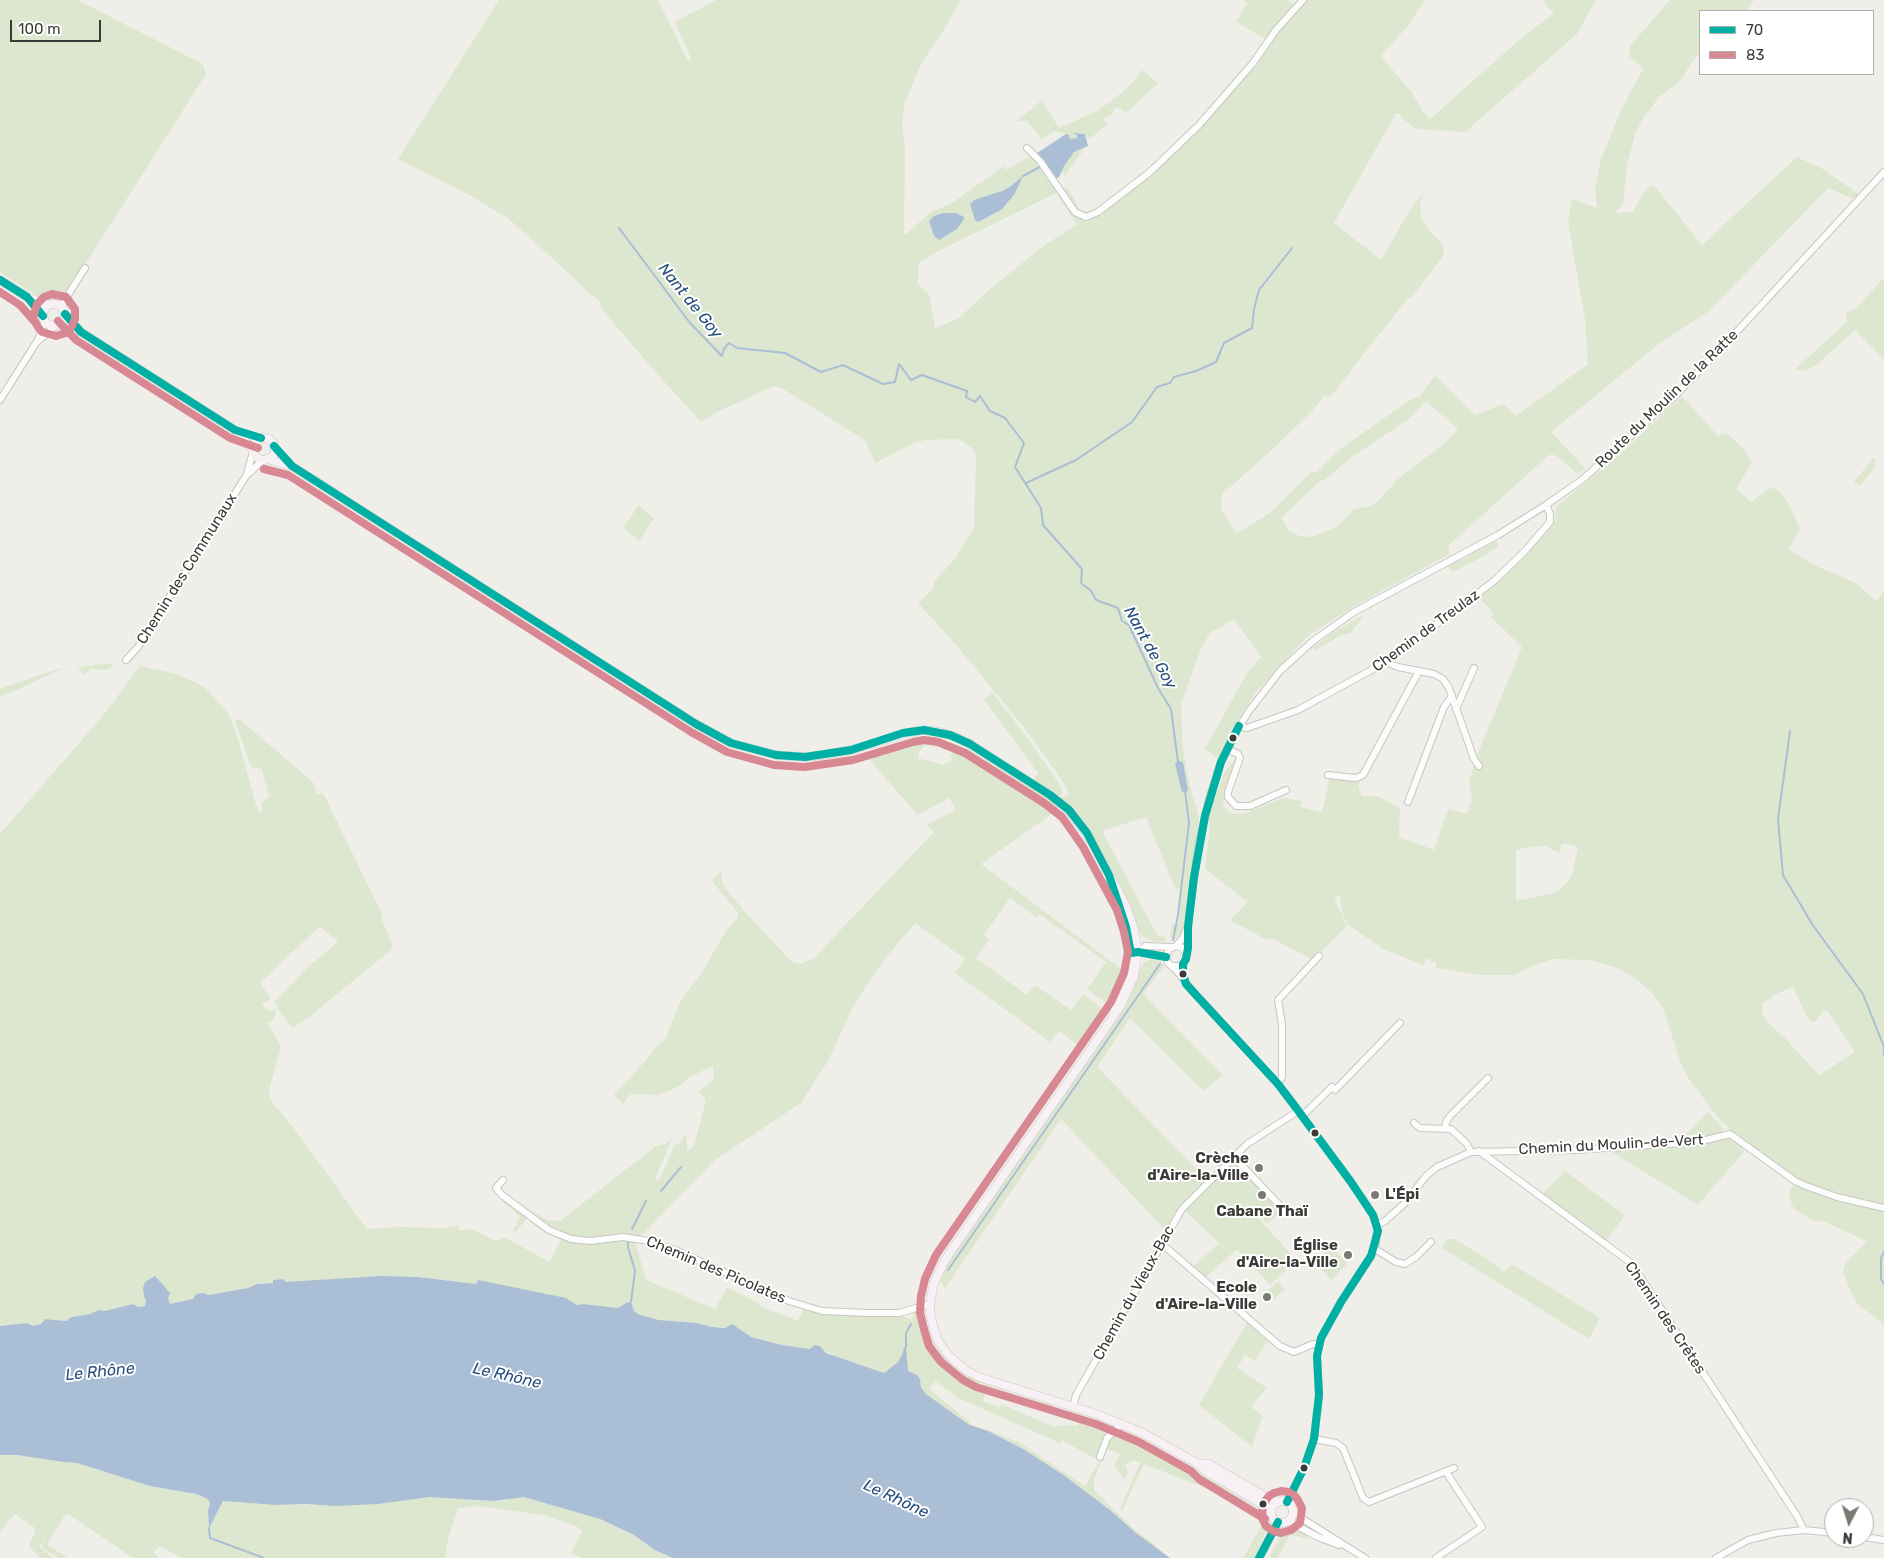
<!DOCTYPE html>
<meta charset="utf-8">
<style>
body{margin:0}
#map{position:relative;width:1884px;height:1558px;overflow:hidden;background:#f0eee8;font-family:Rubik,sans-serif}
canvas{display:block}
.legend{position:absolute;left:1699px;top:10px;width:175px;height:65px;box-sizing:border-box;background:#fff;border:1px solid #b1b0af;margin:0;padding:6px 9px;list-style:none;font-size:15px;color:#3c3a36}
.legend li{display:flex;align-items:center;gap:10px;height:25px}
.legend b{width:25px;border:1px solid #b1b0af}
.north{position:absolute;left:1824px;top:1498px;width:50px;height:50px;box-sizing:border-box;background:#fff;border:1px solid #b1b0af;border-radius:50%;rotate:185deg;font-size:14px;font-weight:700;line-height:20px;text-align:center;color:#3c3a36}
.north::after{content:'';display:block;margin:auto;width:18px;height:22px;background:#7b7974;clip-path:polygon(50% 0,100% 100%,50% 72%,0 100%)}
.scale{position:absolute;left:10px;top:20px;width:91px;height:22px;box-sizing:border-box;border:2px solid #3c3a36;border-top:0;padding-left:6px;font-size:15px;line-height:18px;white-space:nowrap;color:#3c3a36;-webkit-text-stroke:4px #fff;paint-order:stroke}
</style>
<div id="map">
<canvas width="1884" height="1558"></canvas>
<ul class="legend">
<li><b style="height:6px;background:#00b0a4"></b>70</li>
<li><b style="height:6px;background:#d88893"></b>83</li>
</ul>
<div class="north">N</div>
<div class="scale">100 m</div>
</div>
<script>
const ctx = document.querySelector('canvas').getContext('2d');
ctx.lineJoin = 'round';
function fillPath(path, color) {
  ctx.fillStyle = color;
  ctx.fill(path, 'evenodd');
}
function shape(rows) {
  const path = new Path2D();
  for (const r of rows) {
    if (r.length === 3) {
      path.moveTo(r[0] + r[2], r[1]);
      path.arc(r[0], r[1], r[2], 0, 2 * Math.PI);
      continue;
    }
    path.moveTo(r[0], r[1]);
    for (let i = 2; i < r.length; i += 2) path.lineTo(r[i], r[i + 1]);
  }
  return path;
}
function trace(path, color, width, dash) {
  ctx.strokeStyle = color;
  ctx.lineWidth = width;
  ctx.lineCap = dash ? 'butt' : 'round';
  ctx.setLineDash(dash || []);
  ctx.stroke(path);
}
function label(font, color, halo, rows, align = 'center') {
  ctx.font = font + ' Rubik,sans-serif';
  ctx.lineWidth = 4;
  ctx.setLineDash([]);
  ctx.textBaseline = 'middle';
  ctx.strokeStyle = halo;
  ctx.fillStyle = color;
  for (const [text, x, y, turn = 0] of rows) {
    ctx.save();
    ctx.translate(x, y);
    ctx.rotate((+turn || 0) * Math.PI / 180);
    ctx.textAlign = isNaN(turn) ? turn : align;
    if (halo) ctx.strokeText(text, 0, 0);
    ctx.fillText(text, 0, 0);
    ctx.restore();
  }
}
fillPath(shape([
 [0,0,77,0,203,64,206,74,65,296,59,300,44,301,0,272],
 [499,0,658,0,688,61,691,59,675,22,716,0,960,0,944,30,922,62,905,102,902,123,905,150,904,233,906,234,931,212,952,203,1004,166,1006,170,1031,156,1041,167,1086,147,1064,176,1063,171,1056,179,1060,188,1065,189,1067,187,1082,213,1085,214,1110,206,1151,174,1270,42,1236,22,1247,4,1244,0,1287,0,1295,5,1305,0,1425,0,1407,27,1381,56,1412,93,1423,112,1430,119,1519,40,1554,13,1543,2,1545,0,1596,0,1577,34,1465,132,1416,129,1403,119,1399,113,1396,113,1334,223,1381,260,1408,213,1424,192,1420,202,1421,218,1428,229,1443,245,1444,255,1410,299,1408,298,1331,396,1324,396,1312,411,1274,448,1222,494,1221,509,1236,534,1270,513,1311,472,1316,473,1340,449,1410,400,1417,397,1419,398,1435,375,1475,415,1503,404,1516,416,1588,364,1585,320,1568,222,1572,199,1597,208,1595,189,1601,159,1621,110,1643,69,1629,56,1630,46,1670,0,1754,0,1746,11,1700,11,1700,53,1693,60,1688,69,1677,84,1659,97,1642,120,1636,132,1627,165,1623,203,1615,213,1633,212,1643,193,1651,185,1656,188,1702,245,1797,157,1821,168,1859,194,1854,198,1849,197,1828,188,1709,311,1660,343,1551,432,1585,468,1578,474,1555,455,1549,455,1448,546,1450,554,1354,606,1308,636,1256,692,1228,735,1218,759,1205,749,1247,673,1261,657,1234,619,1210,633,1201,649,1181,704,1183,750,1190,787,1199,817,1183,932,1176,938,1173,940,1170,935,1172,924,1179,924,1181,890,1175,888,1146,817,1102,831,1156,933,1158,936,1166,937,1165,941,1156,942,1144,937,1139,931,1121,889,1094,839,1081,819,1060,798,1069,794,1064,783,1026,730,958,647,918,603,934,588,934,581,955,559,974,528,976,457,973,449,962,441,956,439,925,440,914,443,875,463,865,440,783,389,774,386,719,411,701,422,651,367,601,308,600,302,595,297,590,295,575,279,509,219,473,197,398,159],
 [1011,186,1012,197,1003,207,991,216,974,200,993,195],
 [1056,193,1077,225,1043,246,989,290,960,317,935,329,929,294,918,284,919,262,935,253],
 [1426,401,1458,429,1446,442,1399,478,1376,503,1367,507,1354,509,1340,524,1330,530,1312,537,1300,536,1290,532,1281,518,1321,480,1324,480,1352,457,1410,418],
 [1142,70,1158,83,1126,113,1119,107,1114,108,1112,115,1104,118,1107,125,1088,140,1085,133,1075,133,1078,136,1077,138,1070,139,1069,135,1055,131,1042,139,1027,121,1017,121,1042,100,1059,128,1099,110,1125,90,1135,80],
 [1884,278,1884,359,1855,330,1815,366,1804,371,1795,369,1847,322,1846,314,1857,307],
 [1682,396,1718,436,1726,433,1743,448,1752,462,1736,489,1751,502,1771,487,1780,492,1789,504,1800,529,1788,549,1816,566,1856,583,1877,602,1884,589,1884,1325,1857,1303,1852,1295,1843,1271,1845,1263,1867,1242,1824,1221,1816,1222,1796,1210,1792,1205,1789,1193,1795,1183,1817,1194,1841,1199,1840,1197,1796,1179,1739,1137,1719,1119,1687,1076,1681,1064,1663,1008,1651,992,1639,981,1618,968,1589,960,1553,959,1535,965,1514,975,1483,975,1436,968,1436,963,1426,958,1424,965,1385,950,1348,925,1343,915,1340,895,1334,898,1347,926,1313,960,1271,938,1267,940,1230,920,1248,902,1205,869,1210,826,1209,819,1214,801,1224,773,1237,756,1227,784,1223,806,1228,811,1235,814,1243,814,1283,798,1302,801,1301,807,1322,812,1330,778,1360,781,1358,787,1362,796,1378,796,1400,808,1399,837,1434,850,1448,809,1467,814,1472,800,1469,782,1476,758,1522,647,1491,617,1493,613,1479,597,1501,580,1545,534,1555,521,1556,507,1618,456],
 [1562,843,1578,847,1572,875,1564,886,1554,893,1516,901,1516,850,1529,847,1546,846,1559,853],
 [1793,987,1808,1019,1814,1023,1823,1011,1828,1011,1855,1052,1819,1075,1784,1037,1767,1022,1762,1013,1762,1004,1778,993],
 [1873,458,1876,460,1873,470,1860,486,1854,482],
 [639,505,654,519,639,541,623,528],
 [1496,541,1499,546,1484,556,1453,572,1448,567],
 [1361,616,1362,618,1351,633,1341,635,1316,650,1313,647,1334,632],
 [114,663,110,669,95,670,92,668,84,675,78,667],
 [140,666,177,674,197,683,206,689,228,712,238,739,258,812,262,812,262,802,269,797,262,769,252,767,249,762,235,720,239,719,313,782,317,795,323,793,381,912,383,923,393,945,391,950,309,1017,293,1028,279,1011,275,1001,309,966,338,942,320,926,260,983,271,999,261,1005,270,1011,274,1009,276,1012,274,1019,267,1023,281,1046,270,1087,269,1093,271,1101,292,1126,367,1229,398,1227,445,1228,458,1225,459,1230,472,1229,496,1241,504,1237,549,1262,561,1240,539,1229,527,1218,516,1232,513,1231,520,1218,512,1209,502,1201,501,1198,504,1198,534,1222,576,1243,586,1244,596,1243,587,1238,575,1237,549,1227,519,1205,548,1220,560,1221,656,1146,667,1143,672,1139,655,1179,659,1181,675,1144,679,1145,685,1134,687,1138,687,1150,694,1146,706,1100,699,1091,714,1080,713,1066,689,1077,681,1085,669,1091,656,1095,631,1094,623,1104,614,1095,646,1060,658,1044,665,1040,680,1002,703,971,725,932,738,917,738,913,712,881,722,870,721,879,724,887,746,913,792,962,801,964,814,958,934,832,927,825,956,810,949,798,918,815,865,755,923,744,920,743,929,736,936,737,968,749,1055,803,1059,808,1053,813,981,864,1124,971,1112,1001,1108,1004,1087,989,1106,962,1039,914,1036,917,1010,898,984,935,989,940,976,958,1027,995,1035,985,1071,1010,1083,994,1106,1012,1083,1049,1059,1031,1050,1042,955,973,965,959,915,923,888,955,866,986,852,1009,828,1061,801,1103,715,1160,643,1234,634,1238,646,1280,715,1309,727,1288,758,1302,760,1306,798,1321,804,1308,899,1315,904,1316,910,1320,913,1317,914,1312,924,1310,927,1327,936,1349,958,1371,992,1387,1054,1406,1053,1407,1036,1403,980,1383,976,1389,985,1394,983,1401,999,1408,1001,1404,1054,1427,1066,1425,1078,1426,1078,1414,1112,1426,1111,1431,1112,1437,1122,1432,1138,1437,1263,1511,1267,1516,1269,1525,1254,1558,1243,1558,1262,1524,1260,1515,1225,1496,1144,1464,1122,1511,1120,1509,1140,1463,1134,1460,1126,1464,1126,1468,1128,1471,1125,1480,1114,1466,1120,1454,1101,1447,1095,1459,1062,1440,1060,1443,958,1398,935,1381,929,1389,970,1422,968,1424,926,1394,921,1387,920,1379,917,1375,908,1371,904,1347,902,1355,898,1363,884,1373,838,1357,822,1350,782,1345,751,1337,729,1327,712,1327,697,1323,659,1320,640,1315,626,1303,619,1308,583,1304,577,1305,572,1302,476,1284,418,1277,381,1276,284,1283,284,1279,273,1280,273,1283,257,1284,248,1288,208,1295,204,1293,196,1294,194,1299,170,1304,168,1298,145,1282,143,1288,144,1297,146,1300,145,1306,138,1307,133,1304,105,1311,99,1310,90,1314,72,1317,66,1321,45,1319,41,1324,33,1326,27,1323,0,1326,0,834,106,712],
 [925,745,935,747,941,746,943,750,950,749,953,752,950,757,952,760,944,765,918,758,919,752],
 [65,667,28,685,0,697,0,689,42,674],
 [992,692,1030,741,1060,785,1063,793,1058,797,1033,780,1038,773,984,700],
 [1151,959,1159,960,1164,966,1143,994,1223,1075,1203,1091,1130,1018,1097,1067,1207,1180,1167,1232,1061,1119,945,1288,940,1280,948,1262,1129,996,1143,963],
 [1708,1112,1723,1128,1722,1134,1679,1141],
 [1727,1138,1734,1139,1743,1145,1744,1152,1698,1205,1607,1149],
 [1237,1162,1281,1211,1267,1224,1254,1209,1252,1211,1297,1261,1270,1285,1237,1249,1205,1278,1194,1266,1219,1243,1184,1210,1229,1163],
 [1565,1171,1625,1215,1605,1242,1541,1195],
 [1448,1239,1454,1239,1483,1256,1504,1272,1512,1266,1510,1263,1600,1318,1589,1339,1442,1248],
 [1336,1245,1337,1246,1335,1250,1347,1264,1331,1280,1314,1261],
 [1278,1281,1285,1289,1270,1302,1263,1295],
 [1248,1321,1269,1339,1255,1361,1245,1355,1237,1368,1267,1388,1251,1407,1263,1416,1252,1447,1199,1405],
 [981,1427,1020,1443,1085,1486,1099,1461,1101,1462,1094,1479,1094,1490,1136,1531,1152,1542,1166,1556,1136,1533,1110,1510,1065,1476,990,1432,983,1430],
 [0,1455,17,1455,63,1462,77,1463,150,1486,196,1494,208,1499,210,1504,208,1510,209,1528,223,1501,276,1505,321,1504,429,1497,495,1501,506,1501,513,1493,600,1519,634,1535,655,1550,673,1558,581,1558,571,1553,582,1532,578,1527,544,1515,477,1506,458,1508,448,1539,445,1558,181,1558,166,1549,159,1547,154,1551,154,1553,158,1556,157,1558,133,1558,68,1514,65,1515,48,1542,48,1545,68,1558,58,1558,43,1548,42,1544,48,1530,40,1546,44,1551,54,1558,40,1558,29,1546,35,1532,35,1528,15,1514,0,1532],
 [1293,1528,1309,1535,1307,1539,1292,1535,1288,1538,1278,1558,1269,1558,1281,1535,1287,1529]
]), '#dde7cf');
fillPath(shape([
 [1073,133,1085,134,1088,146,1074,152,1064,166,1059,177,1056,179,1039,166,1042,161,1037,153,1066,134,1069,135,1070,139,1077,138,1077,135],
 [1023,176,1014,195,1001,210,978,222,975,220,970,204,974,200,1002,191,1011,186],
 [943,213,956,213,964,217,964,219,957,229,939,240,934,236,929,221,934,216],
 [1178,761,1183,762,1188,791,1182,792,1175,764],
 [155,1276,170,1293,168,1298,170,1304,193,1299,196,1294,204,1293,208,1295,248,1288,257,1284,273,1283,273,1280,284,1279,285,1282,381,1276,418,1277,476,1284,478,1280,566,1298,577,1305,583,1304,618,1308,626,1303,631,1302,634,1311,640,1315,659,1320,697,1323,712,1327,725,1328,732,1324,751,1337,782,1345,810,1349,815,1345,820,1346,826,1353,884,1373,898,1362,902,1355,904,1347,906,1347,908,1371,917,1375,920,1379,921,1387,926,1394,968,1424,990,1432,1023,1449,1065,1476,1110,1510,1136,1533,1170,1558,673,1558,655,1550,634,1535,600,1519,524,1497,495,1501,429,1497,378,1504,336,1506,306,1504,276,1505,223,1501,209,1528,208,1510,210,1504,208,1499,196,1494,150,1486,77,1463,63,1462,17,1455,0,1455,0,1326,27,1323,33,1326,41,1324,45,1319,66,1321,72,1317,90,1314,99,1310,105,1311,133,1304,138,1307,145,1306,146,1300,144,1297,143,1288,145,1282]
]), '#aabed5');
trace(shape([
 [1023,176,1040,167],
 [619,228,690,323,722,356,724,349,729,343,737,348,785,353,821,372,843,365,883,384,895,382,899,364,911,380,922,375,967,391,966,397,975,402,980,396,990,411,1005,418,1024,443,1015,467,1041,508,1043,525,1082,569,1081,583,1091,591,1096,600,1118,608,1122,621,1129,625,1158,688,1171,709,1178,762],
 [1026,483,1076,460,1132,422,1157,387,1170,383,1174,377,1196,371,1216,362,1224,343,1252,328,1254,309,1259,290,1292,248],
 [1790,731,1778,819,1783,875,1812,924,1863,994,1884,1047,1884,1055],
 [1173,940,1178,915,1189,823,1185,791],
 [661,1191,681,1167],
 [632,1229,646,1201],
 [628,1242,628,1247,635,1271,631,1302],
 [1884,1252,1881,1258,1881,1279,1884,1284],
 [948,1270,1160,964],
 [906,1347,906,1333,911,1324],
 [209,1528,210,1538,264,1558]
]), '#aabed5', 2);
const minor = shape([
 [1027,148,1040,161,1075,212,1086,217,1098,212,1150,172,1199,125,1253,63,1276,30,1303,0],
 [61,306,85,268],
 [38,340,45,320],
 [0,400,36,343,55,326],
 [247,473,253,452],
 [126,660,138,647,246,476,264,459],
 [1386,662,1398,667,1434,674,1443,679,1449,688,1474,759,1479,766],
 [1456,709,1474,668],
 [1239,726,1247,728,1298,710,1386,662,1494,581,1525,551,1550,522,1550,514,1546,505],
 [1227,749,1238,754,1240,758,1228,792,1228,797,1236,806,1250,806,1286,790],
 [1328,775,1356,778,1363,775,1419,671],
 [1408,802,1444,707,1452,696],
 [1176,946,1183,938,1187,928],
 [1187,955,1183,948,1176,946,1169,949,1166,957,1168,963,1176,970,1194,993,1278,1084,1351,1182,1373,1215,1377,1225,1376,1243,1371,1256,1341,1302,1321,1338,1317,1356,1319,1395,1314,1439,1304,1468,1287,1502],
 [1166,957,1138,952,1145,946,1171,947],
 [1172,966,1181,966,1186,959,1189,916,1199,842,1209,799,1221,762,1231,740,1249,711,1280,671,1313,641,1354,612,1498,535,1546,505,1583,479,1676,395,1743,325,1884,172],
 [1278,1084,1282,1077,1282,1024,1278,1000,1319,956],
 [1302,1116,1332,1087,1335,1090,1340,1085,1400,1023],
 [1414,1123,1420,1128,1451,1129,1467,1144,1471,1152],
 [1445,1129,1446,1122,1450,1116,1488,1078],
 [1479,1151,1631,1263,1797,1516,1804,1530],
 [1233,1156,1285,1211],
 [503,1180,496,1188,502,1195,549,1230,571,1239,590,1241,623,1237,649,1241,677,1251,789,1301,822,1311,869,1313,899,1313,930,1304],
 [1377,1225,1385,1221,1404,1204,1426,1176,1437,1167,1471,1152,1575,1150,1683,1143,1702,1141,1730,1134,1795,1181,1806,1186,1837,1197,1884,1208],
 [1162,1244,1280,1346,1294,1352,1313,1344,1319,1344],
 [1375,1249,1396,1262,1405,1264,1417,1256,1431,1242],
 [1073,1407,1076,1395,1182,1209,1247,1144,1298,1111],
 [1314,1439,1336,1443,1343,1448,1363,1498,1369,1502,1454,1468],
 [1100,1457,1107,1438,1122,1424],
 [1292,1510,1301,1518,1365,1558],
 [1288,1521,1318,1537,1339,1545],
 [1864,1537,1884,1540],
 [1436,1558,1482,1527,1446,1472],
 [1716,1558,1748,1540,1776,1533,1804,1530,1834,1533]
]);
const major = shape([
 [0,280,27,297,50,305],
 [54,315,11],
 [58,325,81,332,235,430,253,450],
 [264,449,11],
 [267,459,292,466,696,724,731,743,776,755,805,757,824,755,851,750,911,732,924,730,940,732,958,738,970,744,1050,795,1069,810,1092,842,1126,906,1134,929,1138,952,1134,976,1120,1007,945,1260,934,1283,931,1298,930,1312,933,1326,938,1341,949,1356,967,1371,979,1377,1099,1415,1143,1433,1197,1463,1205,1471,1262,1504,1271,1511],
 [1114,1012,1128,973,1131,953,1126,927,1114,891],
 [1197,1463,1209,1464,1266,1497,1278,1502],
 [1282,1512,11],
 [1259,1558,1278,1522]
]);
trace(minor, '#c7c6c1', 8);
trace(major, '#cbcac7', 9);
trace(minor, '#fdfcfc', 6);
trace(major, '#f7f0f4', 8);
trace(shape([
 [0,280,27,297,43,316],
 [65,314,81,332,235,430,261,438],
 [274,446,292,466,696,724,731,743,776,755,805,757,851,750,903,733,924,730,950,735,970,744,1050,795,1069,810,1087,833,1109,875,1126,927,1131,953,1138,952,1166,957],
 [1239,726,1221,762,1205,816,1194,877,1188,927,1188,948,1186,959,1183,964,1183,974,1186,984,1278,1084,1294,1105,1351,1182,1373,1215,1378,1231,1371,1256,1341,1302,1321,1338,1317,1356,1319,1395,1314,1439,1304,1468,1287,1502],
 [1259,1558,1278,1522]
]), '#00b0a4', 8);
trace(shape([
 [0,292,20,305,35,322],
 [58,321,76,340,230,438,258,448],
 [70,329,66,333,56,336,42,332,38,327,33,318,37,304,44,297,52,294,66,297,75,309,75,319,72,326],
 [264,469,288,475,691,732,727,752,774,765,805,767,853,760,913,742,924,740,938,742,965,753,1044,803,1062,817,1083,847,1117,910,1124,932,1128,952,1124,973,1111,1002,936,1255,925,1279,921,1296,920,1313,924,1329,929,1346,941,1362,963,1380,976,1387,1096,1424,1139,1442,1191,1471,1199,1479,1265,1519],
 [1289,1492,1281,1491,1274,1493,1269,1496,1263,1504,1262,1518,1266,1526,1273,1531,1281,1533,1291,1530,1300,1523,1302,1508,1298,1500,1294,1495]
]), '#d88893', 8);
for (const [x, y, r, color] of [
 [1233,738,4.5,"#3c3a36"],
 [1183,974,4.5,"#3c3a36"],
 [1315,1133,4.5,"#3c3a36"],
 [1259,1168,5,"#7b7974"],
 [1262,1195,5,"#7b7974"],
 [1375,1195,5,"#7b7974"],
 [1348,1255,5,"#7b7974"],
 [1267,1297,5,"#7b7974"],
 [1304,1468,4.5,"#3c3a36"],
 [1263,1504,4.5,"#3c3a36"]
]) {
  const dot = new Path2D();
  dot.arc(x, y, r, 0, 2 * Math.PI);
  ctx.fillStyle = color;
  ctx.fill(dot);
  trace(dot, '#fff', 2);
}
label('15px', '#3c3a36', '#fff', [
 ["Route du Moulin de la Ratte",1667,399,-44],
 ["Chemin des Communaux",187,569,-58],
 ["Chemin de Treulaz",1426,631,-36],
 ["Chemin du Moulin-de-Vert",1611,1145,-3],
 ["Chemin des Picolates",716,1270,23],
 ["Chemin du Vieux-Bac",1134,1293,-61],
 ["Chemin des Crêtes",1665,1318,56]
]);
label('bold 15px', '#3c3a36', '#fff', [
 ["Crèche",1249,1159],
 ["d'Aire-la-Ville",1249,1176],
 ["L'Épi",1385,1195,"left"],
 ["Cabane Thaï",1262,1212,"center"],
 ["Église",1338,1246],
 ["d'Aire-la-Ville",1338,1263],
 ["Ecole",1257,1288],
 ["d'Aire-la-Ville",1257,1305]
], 'right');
label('italic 16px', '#254e7d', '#fff', [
 ["Nant de Goy",690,301,51],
 ["Nant de Goy",1150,648,61],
 ["Le Rhône",100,1372,-6],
 ["Le Rhône",507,1376,13],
 ["Le Rhône",896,1499,25]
]);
</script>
